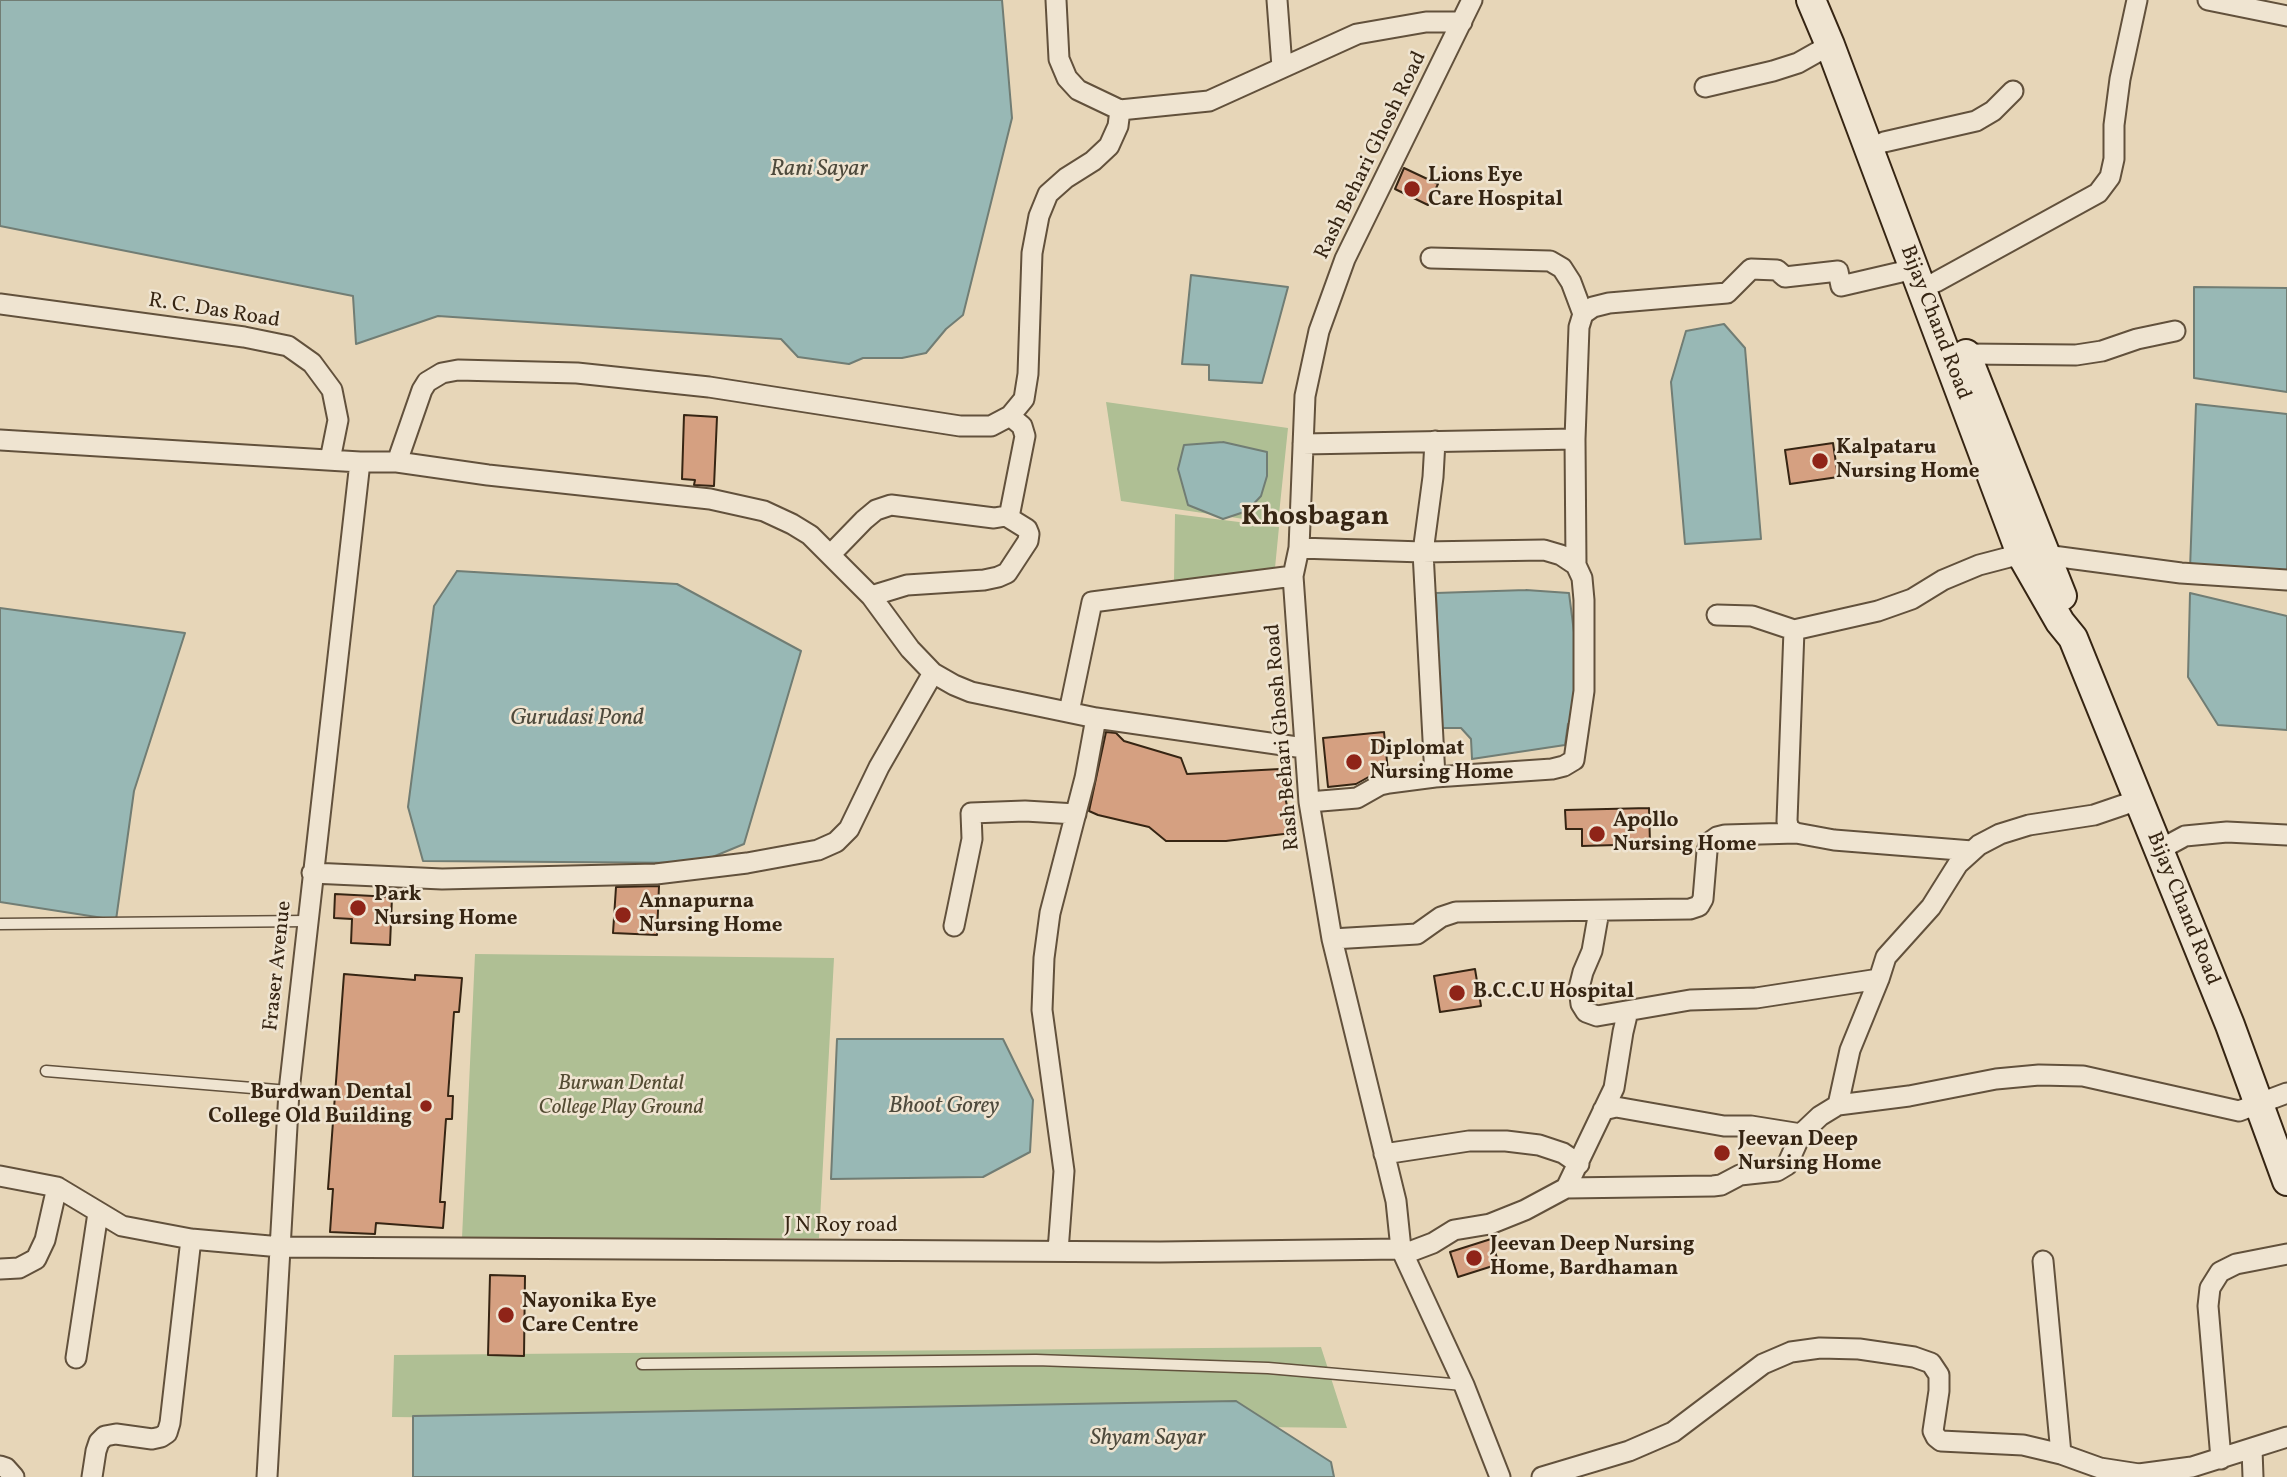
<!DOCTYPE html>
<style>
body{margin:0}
canvas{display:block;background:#e7d6b8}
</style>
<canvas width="2287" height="1477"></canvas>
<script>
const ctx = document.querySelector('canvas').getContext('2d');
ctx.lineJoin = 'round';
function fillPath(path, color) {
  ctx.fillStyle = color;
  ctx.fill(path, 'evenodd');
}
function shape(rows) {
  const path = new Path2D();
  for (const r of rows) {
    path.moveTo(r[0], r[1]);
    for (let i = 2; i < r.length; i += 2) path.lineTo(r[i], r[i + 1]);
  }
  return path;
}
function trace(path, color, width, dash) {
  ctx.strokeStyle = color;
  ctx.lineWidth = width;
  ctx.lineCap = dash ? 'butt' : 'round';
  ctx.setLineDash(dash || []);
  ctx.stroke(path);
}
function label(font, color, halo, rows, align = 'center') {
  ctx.font = font + ' Vollkorn,serif';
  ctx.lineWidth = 5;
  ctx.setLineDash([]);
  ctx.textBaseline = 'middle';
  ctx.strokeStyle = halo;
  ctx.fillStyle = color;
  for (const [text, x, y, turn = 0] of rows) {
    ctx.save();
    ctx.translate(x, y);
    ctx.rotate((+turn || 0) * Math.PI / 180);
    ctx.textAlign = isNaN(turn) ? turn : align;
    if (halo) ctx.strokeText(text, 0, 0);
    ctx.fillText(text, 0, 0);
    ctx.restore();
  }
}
fillPath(shape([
 [1106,402,1288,428,1278,524,1121,501],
 [1175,514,1279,527,1275,568,1174,581],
 [475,954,834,958,819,1238,462,1238],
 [1321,1347,1347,1428,392,1417,394,1355]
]), '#afbf94');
const water = shape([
 [0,0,1002,0,1012,118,963,315,946,329,926,353,902,358,863,358,849,364,798,357,781,339,438,316,356,344,353,296,0,226,0,0],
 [1191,275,1288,287,1262,383,1209,380,1209,365,1182,364,1191,275],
 [2194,287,2287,288,2287,392,2194,378,2194,287],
 [1724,324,1745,348,1761,539,1685,544,1671,382,1686,331,1724,324],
 [2196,404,2287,414,2287,577,2190,569,2196,404],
 [1223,442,1267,452,1267,476,1261,496,1247,511,1223,519,1188,505,1178,469,1184,445,1223,442],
 [457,571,677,584,801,651,744,844,698,863,423,861,408,807,434,606,457,571],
 [1526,590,1569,593,1575,640,1577,721,1568,724,1565,745,1472,759,1471,739,1461,728,1441,728,1436,593,1526,590],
 [2190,593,2287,616,2287,730,2218,725,2188,677,2190,593],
 [0,608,185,633,134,791,116,920,0,902,0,608],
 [837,1039,1003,1039,1033,1100,1030,1152,983,1177,831,1179,837,1039],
 [1236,1401,1331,1462,1334,1477,413,1477,413,1416,1236,1401]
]);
fillPath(water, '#98b8b5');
trace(water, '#717d74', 2);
const building = shape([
 [1404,168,1438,184,1428,205,1395,189,1404,168],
 [684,415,717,417,714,486,694,485,695,480,682,479,684,415],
 [1833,443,1838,477,1790,484,1785,450,1833,443],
 [1106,732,1116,733,1124,741,1181,758,1187,774,1280,769,1292,833,1226,841,1166,841,1149,827,1098,815,1089,811,1106,732],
 [1384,732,1388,771,1374,774,1356,784,1328,787,1323,738,1384,732],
 [1649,808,1650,844,1582,846,1582,829,1566,829,1565,810,1649,808],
 [659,886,657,935,613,933,616,887,659,886],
 [335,894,392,897,390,945,351,943,352,919,334,918,335,894],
 [1475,969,1481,1006,1440,1012,1434,976,1475,969],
 [344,974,415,980,415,975,462,978,459,1012,454,1012,448,1096,453,1096,452,1119,446,1119,440,1202,445,1202,443,1228,376,1223,375,1234,330,1232,333,1189,328,1189,344,974],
 [1491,1239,1499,1264,1458,1277,1450,1252,1491,1239],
 [490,1275,525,1276,524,1356,488,1355,490,1275]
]);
fillPath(building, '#d5a081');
trace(building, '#362513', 2);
const service = shape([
 [0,924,307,921],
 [46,1071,289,1091],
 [642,1364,1036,1360,1268,1368,1463,1385]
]);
const minor = shape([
 [1056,0,1059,59,1067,78,1078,90,1120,110,1209,101,1357,34,1426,22,1462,22],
 [1277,0,1282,67],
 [1472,0,1345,259,1319,331,1305,396,1299,548,1293,576,1309,802,1332,939,1396,1201,1401,1249,1464,1385,1500,1477],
 [2208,0,2287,16],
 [1705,87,1773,71,1798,63,1830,45],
 [1884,142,1976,121,1993,111,2013,91],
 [1431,258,1550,261,1562,268,1571,282,1583,314],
 [1936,282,2098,193,2110,177,2114,159,2114,125,2120,79,2137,0],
 [0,304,244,337,288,346,312,363,332,390,338,420,330,460],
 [1966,354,2076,355,2102,351,2137,339,2175,331],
 [0,440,360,462,397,462,488,475,710,499,764,511,792,524,810,535,871,596,910,649,933,673,954,685,971,692,1096,718,1304,748],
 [1435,441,1433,477,1423,552,1435,777],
 [1303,444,1575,439],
 [397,462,422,390,427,382,442,373,458,370,577,373,709,387,960,426,991,426,1010,416,1024,399,1028,374,1032,253,1039,216,1048,194,1066,178,1093,161,1109,146,1118,126,1120,110],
 [1299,548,1423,552,1544,550,1561,555,1576,565,1582,578,1584,600,1584,691,1574,760,1564,766,1552,769,1435,777,1389,783,1380,785,1357,798,1309,802],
 [831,554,864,520,876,510,891,505,994,518,1006,516,1010,512,1025,436,1022,426,1010,416],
 [2045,555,2181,573,2287,580],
 [1576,565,1575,439,1579,327,1583,314,1593,307,1609,303,1727,293,1751,269,1777,270,1785,277,1838,271,1841,286,1914,269],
 [871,596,907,585,984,580,998,577,1007,573,1028,541,1029,534,1027,529,1006,516],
 [1717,615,1752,616,1794,630,1878,611,1912,599,1943,580,1979,565,2021,554],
 [1794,630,1787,821,1789,829,1796,833,1834,840,1972,851],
 [1069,712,1092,602,1293,576],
 [2159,850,2185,836,2227,832,2287,835],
 [312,873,442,879,656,874,747,863,818,850,836,842,849,829,879,767,933,673],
 [1599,911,1592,951,1583,972,1579,988,1581,1004,1586,1012,1597,1016,1690,1000,1756,998,1879,979],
 [954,926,972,839,971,813,1025,811,1076,814],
 [1332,939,1417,934,1441,917,1456,912,1690,909,1699,906,1703,899,1707,851,1710,842,1717,837,1725,835,1796,833],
 [1838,1105,1850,1050,1879,979,1886,957,1931,907,1958,864,1979,845,2000,834,2029,825,2094,815,2138,800],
 [1603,1110,1616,1107,1724,1126,1751,1126,1801,1134],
 [1384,1154,1469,1141,1506,1141,1539,1145,1563,1153,1579,1164],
 [0,1176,57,1187,122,1226,191,1239,281,1247,1160,1252,1401,1249],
 [1566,1188,1713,1186,1721,1185,1740,1175,1777,1171,1787,1165,1801,1134,1820,1116,1838,1105,1909,1096,1996,1079,2039,1075,2083,1076,2239,1111,2287,1093],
 [1058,1251,1064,1171,1042,1010,1044,958,1050,913,1085,778,1096,718],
 [1404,1254,1433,1243,1454,1230,1490,1224,1525,1210,1566,1188,1614,1088,1623,1032,1628,1011],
 [2043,1261,2061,1454],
 [0,1269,19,1268,36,1259,45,1240,57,1187],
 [76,1358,98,1213],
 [2252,1449,2253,1477],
 [2221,1459,2208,1306,2210,1288,2220,1272,2236,1264,2287,1254],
 [0,1466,6,1468,14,1477],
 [92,1477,96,1451,99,1442,105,1436,116,1434,152,1439,161,1437,167,1433,170,1423,191,1239],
 [267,1477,289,1091,360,462],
 [1542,1477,1629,1451,1673,1432,1763,1364,1791,1352,1820,1348,1859,1349,1914,1357,1931,1363,1939,1375,1939,1391,1933,1431,1936,1437,1941,1441,2023,1445,2061,1454,2100,1468,2139,1474,2192,1467,2287,1437]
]);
const secondary = shape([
 [1811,0,1830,45,2021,554,2060,622,2073,638,2230,1025,2287,1181],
 [1966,354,2062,596]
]);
trace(service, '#62513c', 13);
trace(minor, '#62513c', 23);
trace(secondary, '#362513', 32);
trace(service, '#efe4d1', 10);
trace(minor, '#efe4d1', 19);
trace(secondary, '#efe4d1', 28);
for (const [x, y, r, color] of [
 [1412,189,9,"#8f2418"],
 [1820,461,9,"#8f2418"],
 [1354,762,9,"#8f2418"],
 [1597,834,9,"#8f2418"],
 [358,908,9,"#8f2418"],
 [623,915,9,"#8f2418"],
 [1457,993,9,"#8f2418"],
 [426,1106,7,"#8f2418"],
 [1722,1153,9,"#8f2418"],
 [1474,1258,9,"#8f2418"],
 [506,1315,9,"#8f2418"]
]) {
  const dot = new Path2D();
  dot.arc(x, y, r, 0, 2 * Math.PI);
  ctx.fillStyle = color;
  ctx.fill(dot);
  trace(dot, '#efe4d1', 2.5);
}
label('21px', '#362513', '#efe4d1', [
 ["Rash Behari Ghosh Road",1372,156,-64],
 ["R. C. Das Road",214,312,9],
 ["Bijay Chand Road",1934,323,69],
 ["Rash Behari Ghosh Road",1284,737,-95],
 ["Bijay Chand Road",2182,909,68],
 ["Fraser Avenue",279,966,-84],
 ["J N Roy road",841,1227]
]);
label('bold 21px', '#362513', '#efe4d1', [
 ["Lions Eye",1428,177],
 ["Care Hospital",1428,201],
 ["Kalpataru",1836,449],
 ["Nursing Home",1836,473],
 ["Diplomat",1370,750],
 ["Nursing Home",1370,774],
 ["Apollo",1613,822],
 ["Nursing Home",1613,846],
 ["Park",374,896],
 ["Nursing Home",374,920],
 ["Annapurna",639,903],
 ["Nursing Home",639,927],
 ["B.C.C.U Hospital",1473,993],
 ["Burdwan Dental",412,1094,"right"],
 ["College Old Building",412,1118,"right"],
 ["Jeevan Deep",1738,1141],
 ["Nursing Home",1738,1165],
 ["Jeevan Deep Nursing",1490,1246],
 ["Home, Bardhaman",1490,1270],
 ["Nayonika Eye",522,1303],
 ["Care Centre",522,1327]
], 'left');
label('italic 21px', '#544c33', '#efe4d1', [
 ["Burwan Dental",621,1085],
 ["College Play Ground",621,1109]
]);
label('italic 23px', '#4e4a3c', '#efe4d1', [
 ["Rani Sayar",819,171],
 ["Gurudasi Pond",577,720],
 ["Bhoot Gorey",944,1108],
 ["Shyam Sayar",1148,1440]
]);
label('bold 28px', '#362513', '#efe4d1', [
 ["Khosbagan",1315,519]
]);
</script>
